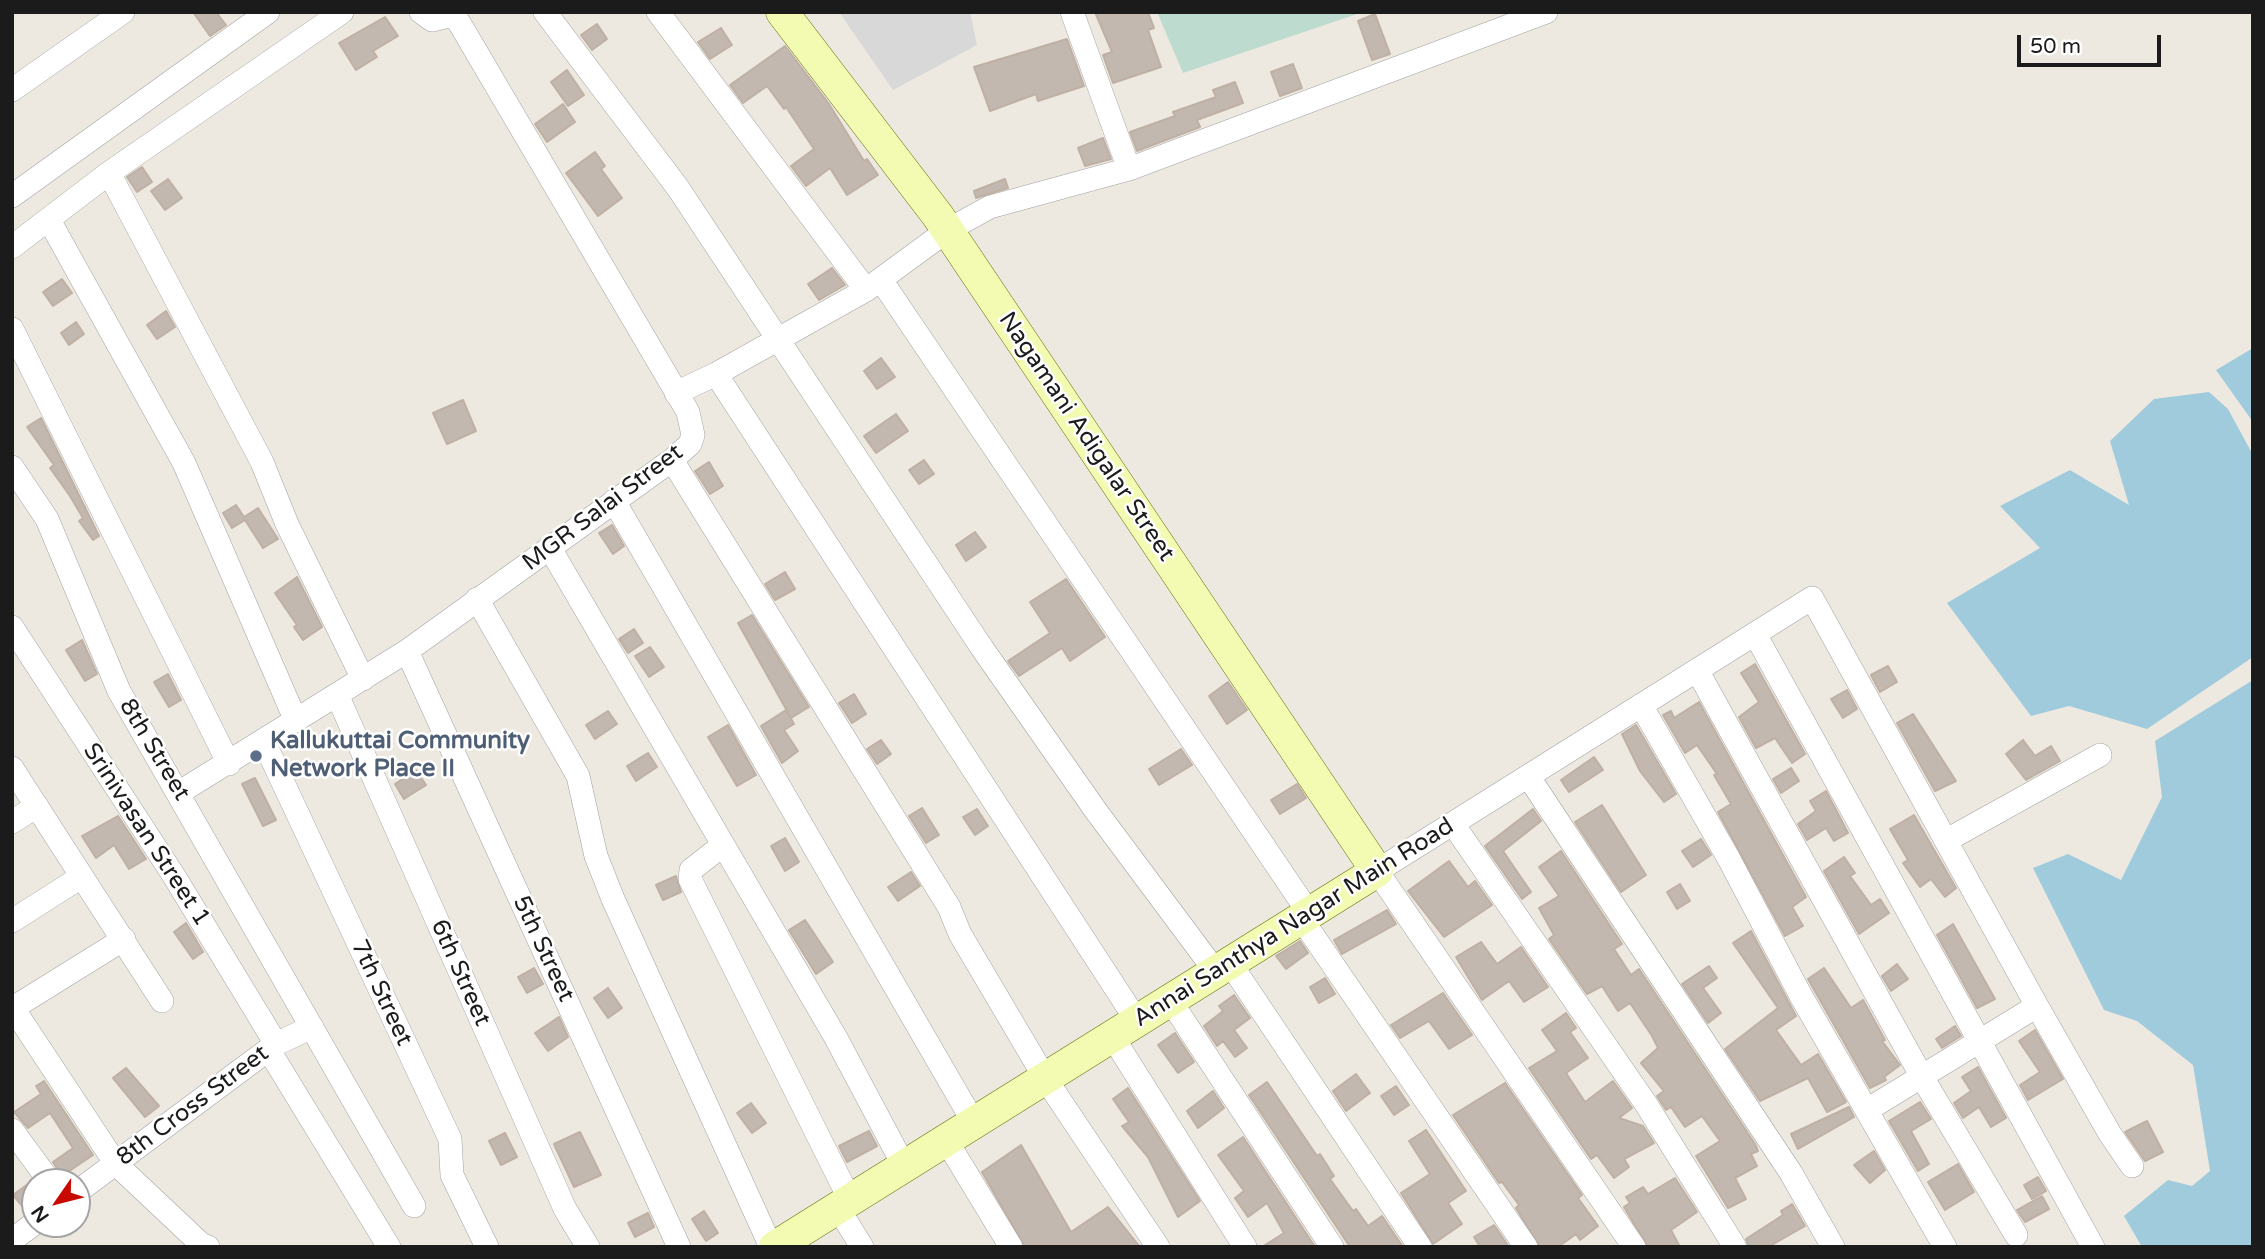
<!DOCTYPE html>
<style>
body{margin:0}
#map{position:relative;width:2265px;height:1259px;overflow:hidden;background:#ede9e0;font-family:"Varela Round",sans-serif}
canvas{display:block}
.frame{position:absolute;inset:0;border:14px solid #1b1b1b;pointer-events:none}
.north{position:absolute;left:21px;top:1168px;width:70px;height:70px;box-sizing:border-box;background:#fff;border:2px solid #a4a4a4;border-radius:50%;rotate:235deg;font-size:19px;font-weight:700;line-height:28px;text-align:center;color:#1b1b1b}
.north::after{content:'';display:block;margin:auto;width:24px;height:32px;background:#c70900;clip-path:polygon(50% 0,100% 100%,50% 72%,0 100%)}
.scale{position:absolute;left:2017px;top:35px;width:144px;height:32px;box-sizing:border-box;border:4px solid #1b1b1b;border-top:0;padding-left:9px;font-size:21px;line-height:24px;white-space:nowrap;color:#1b1b1b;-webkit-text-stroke:5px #fff;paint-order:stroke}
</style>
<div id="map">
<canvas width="2265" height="1259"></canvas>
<div class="frame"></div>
<div class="north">N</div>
<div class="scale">50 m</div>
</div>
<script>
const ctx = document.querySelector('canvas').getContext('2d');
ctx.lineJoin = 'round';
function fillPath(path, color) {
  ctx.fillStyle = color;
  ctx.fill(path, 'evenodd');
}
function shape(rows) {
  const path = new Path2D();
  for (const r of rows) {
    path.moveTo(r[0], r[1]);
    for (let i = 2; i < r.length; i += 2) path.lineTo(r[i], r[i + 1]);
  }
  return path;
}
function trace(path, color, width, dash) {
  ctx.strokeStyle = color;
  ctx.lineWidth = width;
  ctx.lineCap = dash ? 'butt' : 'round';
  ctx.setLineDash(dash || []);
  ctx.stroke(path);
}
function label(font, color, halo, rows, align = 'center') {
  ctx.font = font + ' "Varela Round",sans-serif';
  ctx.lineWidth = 5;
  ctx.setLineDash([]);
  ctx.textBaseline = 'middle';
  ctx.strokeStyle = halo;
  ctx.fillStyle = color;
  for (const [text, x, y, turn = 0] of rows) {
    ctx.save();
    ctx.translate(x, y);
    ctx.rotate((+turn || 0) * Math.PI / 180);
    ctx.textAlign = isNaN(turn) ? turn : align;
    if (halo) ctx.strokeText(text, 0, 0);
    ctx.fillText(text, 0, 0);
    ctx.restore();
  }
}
fillPath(shape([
 [839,12,970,12,977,45,893,90]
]), '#d9d8d8');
fillPath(shape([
 [1157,12,1363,12,1183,73]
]), '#bddccf');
fillPath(shape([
 [2253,348,2253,422,2216,370],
 [2209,392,2228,409,2253,455,2253,657,2147,729,2069,706,2031,716,1947,603,2040,548,2000,506,2070,470,2129,505,2110,441,2154,399],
 [2253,680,2253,1247,2142,1247,2124,1216,2168,1180,2192,1186,2210,1171,2193,1065,2137,1021,2104,1010,2033,868,2068,854,2121,880,2162,797,2155,741]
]), '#9fcbdc');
const building = shape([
 [193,12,216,12,226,25,210,36,193,12],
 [1095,12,1148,12,1154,28,1148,30,1161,67,1113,83,1103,55,1112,52,1095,12],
 [1375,14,1390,54,1372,60,1358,21,1375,14],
 [385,17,398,36,373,51,377,57,356,70,339,43,385,17],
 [597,24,607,39,592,50,581,35,597,24],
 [721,28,732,45,710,59,698,42,721,28],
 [1067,39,1084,86,1038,101,1036,94,990,111,974,67,1067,39],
 [785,46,829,104,864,161,867,159,878,175,847,195,830,168,806,186,791,166,814,149,786,107,784,109,767,86,743,103,730,85,785,46],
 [1293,64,1302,88,1280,96,1271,72,1293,64],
 [567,70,584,95,568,106,551,82,567,70],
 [1235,82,1243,103,1197,120,1200,127,1137,151,1130,132,1175,116,1173,112,1216,97,1213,90,1235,82],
 [563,104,575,122,547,142,535,124,563,104],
 [1103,138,1111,159,1085,166,1078,148,1103,138],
 [595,152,605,166,601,169,622,198,598,216,566,173,595,152],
 [142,167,152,182,137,192,127,177,142,167],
 [168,179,182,198,165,210,151,191,168,179],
 [1005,179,1008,188,976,198,974,191,1005,179],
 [832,268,845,285,819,300,808,284,832,268],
 [62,279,72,293,53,306,43,292,62,279],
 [166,311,175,327,157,339,147,325,166,311],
 [76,322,84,334,69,345,61,333,76,322],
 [881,358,895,377,877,389,864,371,881,358],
 [463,400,476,431,447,444,433,413,463,400],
 [896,414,908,431,876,453,864,436,896,414],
 [41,418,99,536,93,540,79,521,83,518,70,496,50,468,54,465,27,427,41,418],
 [924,460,934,474,919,484,909,470,924,460],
 [709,462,723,486,710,494,695,471,709,462],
 [236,505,244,517,258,508,278,539,263,548,245,520,232,528,223,513,236,505],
 [612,525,624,546,613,554,599,533,612,525],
 [975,532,986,547,966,561,956,545,975,532],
 [785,572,795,589,775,600,765,584,785,572],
 [297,577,322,627,303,640,294,627,297,625,275,593,297,577],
 [1066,579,1105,637,1070,661,1062,648,1019,676,1008,661,1050,633,1030,602,1066,579],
 [752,615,809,707,791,718,738,623,752,615],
 [634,629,643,643,628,653,619,639,634,629],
 [82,640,97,674,85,681,66,650,82,640],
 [650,647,664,667,649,677,635,656,650,647],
 [1755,664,1805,754,1792,763,1775,738,1756,748,1739,717,1759,702,1741,673,1755,664],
 [1888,666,1897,682,1880,692,1871,675,1888,666],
 [168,674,181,700,169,707,154,682,168,674],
 [1228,682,1247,710,1227,724,1209,696,1228,682],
 [1847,690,1857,709,1843,718,1831,699,1847,690],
 [854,694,866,714,852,723,839,703,854,694],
 [1699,702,1806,897,1792,907,1803,926,1785,936,1718,812,1731,804,1714,775,1717,774,1697,745,1685,753,1663,715,1671,711,1674,718,1699,702],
 [786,710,794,724,784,730,798,751,782,763,761,726,786,710],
 [608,711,617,724,595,739,586,725,608,711],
 [1913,714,1956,781,1935,791,1897,723,1913,714],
 [728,725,756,775,737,786,708,737,728,725],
 [1636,725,1676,794,1664,802,1640,771,1622,734,1636,725],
 [881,740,891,754,877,764,867,749,881,740],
 [2023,740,2035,756,2051,746,2060,761,2026,780,2006,754,2023,740],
 [1181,749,1192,765,1159,785,1149,769,1181,749],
 [648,753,657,767,636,781,627,766,648,753],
 [1594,757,1603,770,1569,792,1561,780,1594,757],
 [1791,768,1799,781,1781,793,1773,779,1791,768],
 [416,770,426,785,404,799,395,784,416,770],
 [255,778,276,820,263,826,242,784,255,778],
 [1297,784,1306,798,1280,814,1271,800,1297,784],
 [1826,791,1848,833,1834,841,1826,828,1807,840,1798,824,1816,811,1810,801,1826,791],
 [1602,805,1646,875,1621,892,1575,822,1602,805],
 [922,808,939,835,926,843,909,816,922,808],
 [977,809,988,826,975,835,963,817,977,809],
 [1533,809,1541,821,1503,851,1531,892,1522,899,1485,846,1533,809],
 [1914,815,1956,888,1945,897,1931,879,1920,887,1903,863,1908,860,1890,829,1914,815],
 [118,816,146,859,129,869,114,845,96,858,82,836,118,816],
 [785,838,799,862,785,871,771,846,785,838],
 [1701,839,1711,855,1693,867,1682,851,1701,839],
 [1561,851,1622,944,1614,949,1631,975,1639,969,1755,1144,1758,1151,1751,1154,1757,1166,1735,1178,1746,1199,1728,1208,1696,1156,1720,1141,1702,1116,1685,1127,1671,1107,1666,1110,1657,1096,1664,1091,1641,1063,1658,1048,1652,1036,1630,1003,1618,1011,1602,986,1587,994,1549,939,1554,935,1539,908,1559,896,1539,867,1561,851],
 [1844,857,1855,873,1850,876,1871,905,1880,899,1889,913,1859,934,1824,871,1844,857],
 [1449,861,1468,887,1475,881,1492,905,1444,937,1408,891,1449,861],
 [911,872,920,886,898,901,888,887,911,872],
 [676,876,681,892,663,900,656,885,676,876],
 [1680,884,1690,901,1677,909,1667,892,1680,884],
 [1387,910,1396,924,1342,954,1334,940,1387,910],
 [805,920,833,962,816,974,789,930,805,920],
 [186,923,203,952,193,959,174,932,186,923],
 [1953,924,1995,999,1977,1008,1937,935,1953,924],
 [1751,931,1796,1016,1776,1030,1801,1065,1818,1054,1846,1102,1827,1112,1808,1078,1760,1101,1725,1049,1778,1008,1733,943,1751,931],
 [1300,941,1308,953,1286,969,1276,956,1300,941],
 [1481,942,1497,964,1521,947,1548,987,1524,1002,1509,981,1482,1000,1456,957,1481,942],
 [1897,964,1908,979,1891,991,1882,976,1897,964],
 [1709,966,1717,978,1703,988,1721,1013,1708,1023,1682,984,1709,966],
 [534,968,543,984,527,993,518,977,534,968],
 [1824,968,1851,1008,1863,1000,1885,1040,1882,1041,1900,1065,1884,1077,1886,1080,1870,1088,1808,979,1824,968],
 [1325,978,1335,994,1319,1003,1310,987,1325,978],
 [608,988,622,1008,608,1018,594,998,608,988],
 [1443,993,1472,1035,1449,1049,1429,1021,1400,1038,1391,1025,1443,993],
 [1234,995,1250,1018,1234,1030,1247,1048,1235,1057,1223,1041,1217,1046,1204,1026,1223,1011,1219,1006,1234,995],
 [1566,1013,1576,1028,1570,1032,1588,1058,1566,1073,1585,1102,1613,1081,1632,1108,1619,1118,1643,1126,1654,1143,1624,1159,1629,1167,1614,1178,1597,1155,1591,1159,1529,1068,1557,1051,1542,1030,1566,1013],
 [559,1017,568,1037,548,1051,535,1033,559,1017],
 [1955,1026,1961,1036,1942,1048,1936,1039,1955,1026],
 [2035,1030,2063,1079,2028,1100,2020,1085,2040,1072,2019,1041,2035,1030],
 [1175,1033,1194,1062,1178,1073,1158,1045,1175,1033],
 [1978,1067,2006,1118,1991,1127,1979,1107,1963,1118,1954,1103,1971,1091,1962,1077,1978,1067],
 [126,1068,159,1106,145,1117,113,1078,126,1068],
 [1356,1074,1370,1093,1346,1111,1333,1091,1356,1074],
 [44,1081,93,1155,62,1176,53,1162,73,1148,50,1113,28,1128,14,1112,41,1094,36,1086,44,1081],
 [1267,1082,1317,1156,1320,1154,1334,1176,1330,1179,1353,1211,1356,1209,1368,1226,1382,1216,1403,1247,1350,1247,1249,1095,1267,1082],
 [1505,1083,1582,1195,1578,1198,1598,1226,1580,1240,1576,1234,1558,1247,1540,1247,1516,1208,1519,1205,1502,1182,1499,1183,1453,1115,1505,1083],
 [1396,1086,1409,1105,1394,1115,1381,1096,1396,1086],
 [1128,1088,1200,1201,1178,1217,1148,1157,1122,1126,1129,1122,1113,1099,1128,1088],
 [1213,1091,1224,1108,1198,1128,1187,1111,1213,1091],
 [1920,1102,1931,1119,1911,1131,1929,1164,1918,1171,1889,1121,1920,1102],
 [751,1103,766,1123,752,1133,737,1113,751,1103],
 [1849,1107,1854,1117,1798,1149,1791,1134,1849,1107],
 [2147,1121,2163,1152,2145,1161,2125,1132,2147,1121],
 [1426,1130,1466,1191,1448,1203,1462,1224,1433,1244,1401,1193,1430,1174,1409,1141,1426,1130],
 [869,1131,877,1146,847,1162,839,1146,869,1131],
 [580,1132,601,1175,574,1187,554,1144,580,1132],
 [505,1133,517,1157,501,1165,489,1141,505,1133],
 [1243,1137,1315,1247,1262,1247,1284,1233,1267,1203,1248,1217,1235,1198,1244,1191,1218,1155,1243,1137],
 [1021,1145,1071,1232,1108,1207,1140,1247,1025,1247,982,1172,1021,1145],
 [1874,1151,1885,1170,1870,1183,1854,1165,1874,1151],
 [1958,1164,1974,1192,1945,1210,1928,1182,1958,1164],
 [2038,1177,2046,1191,2032,1199,2024,1185,2038,1177],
 [1675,1178,1697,1212,1671,1230,1680,1247,1648,1247,1624,1207,1630,1203,1626,1197,1643,1187,1648,1194,1675,1178],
 [32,1181,35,1197,23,1207,13,1195,32,1181],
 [2042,1196,2049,1209,2025,1222,2017,1210,2042,1196],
 [1792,1204,1805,1226,1768,1247,1749,1247,1746,1239,1783,1215,1781,1211,1792,1204],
 [704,1211,718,1233,706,1241,692,1219,704,1211],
 [648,1213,654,1227,635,1237,628,1223,648,1213],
 [1494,1225,1509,1247,1480,1247,1474,1237,1494,1225]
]);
fillPath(building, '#c2b8b0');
trace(building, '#bfb0a3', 2);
const street = shape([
 [545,12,678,188,982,648,1096,811,1216,972],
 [658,12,866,290],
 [1072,12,1129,169],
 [12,90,123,12],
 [109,173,262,462,287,524,363,679],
 [12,196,268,12],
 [49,220,184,463,296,721],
 [12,247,109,173,342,12],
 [881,280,1309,913],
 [12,329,229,764],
 [716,374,1137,1021],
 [676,393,716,374,866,290,948,230,990,207,1129,169,1546,12],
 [672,460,949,907,960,934,1045,1078,1158,1247],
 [12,467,47,519,119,691,414,1206],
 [614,501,974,1123],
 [551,550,836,1038,904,1166],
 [477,599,578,776,596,856,613,899,771,1247],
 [12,627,174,876,276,1044],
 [1755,634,2093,1247],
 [407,651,679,1247],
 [1697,670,1922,1077,2016,1235],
 [338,697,565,1209,588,1247],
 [1641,705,1729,859,1801,996,1945,1247],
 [264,742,450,1139,452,1175,487,1247],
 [12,768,162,1001],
 [1528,776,1791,1173,1833,1247],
 [180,792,407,651,672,460,690,444,693,435,688,412,457,19,449,16,432,20,421,12],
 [12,822,37,806],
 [1453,824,1646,1104,1735,1247],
 [1947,840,2100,755],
 [723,845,691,870,690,879,850,1200],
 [1301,918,1526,1247],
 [12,921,81,877],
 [124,939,13,1008,116,1164,201,1244,208,1247],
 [1230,963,1420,1247],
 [1170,1000,1332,1247],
 [1112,1036,1245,1247],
 [270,1052,389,1247],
 [1867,1110,2037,1006],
 [12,1130,50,1182],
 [946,1140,1011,1247],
 [77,1192,276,1044,312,1027],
 [838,1208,862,1247],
 [12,1240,35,1223],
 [1634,1247,1377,871,1812,598,2037,1006,2110,1134,2132,1166]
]);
const secondary = shape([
 [775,1247,1377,871,938,216,782,12]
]);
trace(street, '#a2a2a2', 24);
trace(secondary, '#607103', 33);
trace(street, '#fff', 23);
trace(secondary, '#f3fab2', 32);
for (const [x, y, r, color] of [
 [256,756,7,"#5c6f8a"]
]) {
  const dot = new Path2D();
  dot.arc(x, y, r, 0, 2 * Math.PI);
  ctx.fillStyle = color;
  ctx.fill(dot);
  trace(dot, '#fff', 2.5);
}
label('24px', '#1b1b1b', '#fff', [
 ["Nagamani Adigalar Street",1086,437,56],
 ["MGR Salai Street",603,508,-37],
 ["8th Street",154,750,59],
 ["Srinivasan Street 1",146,835,57],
 ["Annai Santhya Nagar Main Road",1294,923,-32],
 ["5th Street",543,949,65],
 ["6th Street",460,973,66],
 ["7th Street",381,993,65],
 ["8th Cross Street",193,1106,-37]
]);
label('bold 24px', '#4e5e75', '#fff', [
 ["Kallukuttai Community",270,742],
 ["Network Place II",270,770]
], 'left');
</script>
